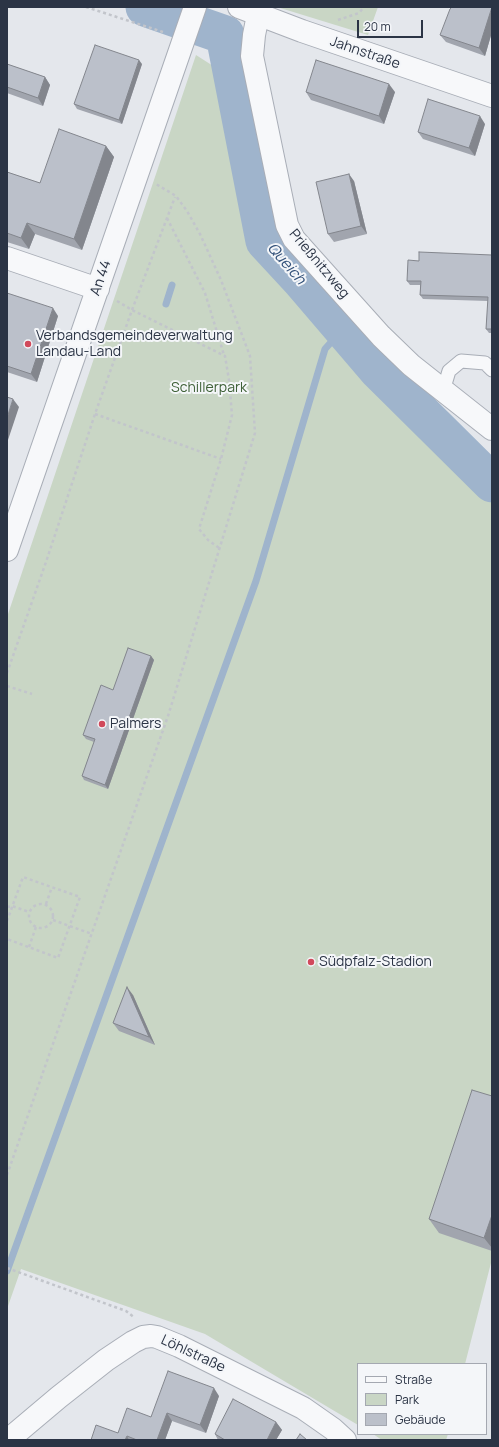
<!DOCTYPE html>
<meta charset="utf-8">
<style>
body{margin:0}
#map{position:relative;width:499px;height:1447px;overflow:hidden;background:#e4e7ec;font-family:Manrope,sans-serif}
canvas{display:block}
.frame{position:absolute;inset:0;border:8px solid #2b3445;pointer-events:none}
.legend{position:absolute;left:357px;top:1363px;width:130px;height:72px;box-sizing:border-box;background:#f4f6f9;border:1px solid #a4a8b1;margin:0;padding:5px 7px;list-style:none;font-size:12px;color:#2b3445}
.legend li{display:flex;align-items:center;gap:8px;height:20px}
.legend b{width:20px;border:1px solid #a4a8b1}
.scale{position:absolute;left:357px;top:20px;width:66px;height:18px;box-sizing:border-box;border:2px solid #2b3445;border-top:0;padding-left:5px;font-size:12px;line-height:14px;white-space:nowrap;color:#2b3445;-webkit-text-stroke:3px #f4f6f9;paint-order:stroke}
</style>
<div id="map">
<canvas width="499" height="1447"></canvas>
<div class="frame"></div>
<ul class="legend">
<li><b style="height:5px;background:#f7f8fa"></b>Straße</li>
<li><b style="height:11px;background:#c9d6c5"></b>Park</li>
<li><b style="height:11px;background:#bbc0ca"></b>Gebäude</li>
</ul>
<div class="scale">20 m</div>
</div>
<script>
const ctx = document.querySelector('canvas').getContext('2d');
ctx.lineJoin = 'round';
function fillPath(path, color) {
  ctx.fillStyle = color;
  ctx.fill(path, 'evenodd');
}
function shape(rows) {
  const path = new Path2D();
  for (const r of rows) {
    if (r.length === 3) {
      path.moveTo(r[0] + r[2], r[1]);
      path.arc(r[0], r[1], r[2], 0, 2 * Math.PI);
      continue;
    }
    path.moveTo(r[0], r[1]);
    for (let i = 2; i < r.length; i += 2) path.lineTo(r[i], r[i + 1]);
  }
  return path;
}
function trace(path, color, width, dash) {
  ctx.strokeStyle = color;
  ctx.lineWidth = width;
  ctx.lineCap = dash ? 'butt' : 'round';
  ctx.setLineDash(dash || []);
  ctx.stroke(path);
}
function label(font, color, halo, rows, align = 'center') {
  ctx.font = font + ' Manrope,sans-serif';
  ctx.lineWidth = 4;
  ctx.setLineDash([]);
  ctx.textBaseline = 'middle';
  ctx.strokeStyle = halo;
  ctx.fillStyle = color;
  for (const [text, x, y, turn = 0] of rows) {
    ctx.save();
    ctx.translate(x, y);
    ctx.rotate((+turn || 0) * Math.PI / 180);
    ctx.textAlign = isNaN(turn) ? turn : align;
    if (halo) ctx.strokeText(text, 0, 0);
    ctx.fillText(text, 0, 0);
    ctx.restore();
  }
}
fillPath(shape([
 [277,7,378,7,368,35],
 [196,55,221,71,256,251,348,350,492,493,492,1259,465,1364,358,1364,358,1425,205,1334,21,1269,7,1309,7,617],
 [373,1434,448,1434,446,1440,382,1440]
]), '#c9d6c5');
trace(shape([
 [166,304,172,285],
 [7,1271,256,581,325,349,343,329]
]), '#9fb4cc', 7);
trace(shape([
 [145,7,225,35,265,241,302,281,379,371,492,483]
]), '#9fb4cc', 39);
const service = shape([
 [443,391,449,371,461,361,485,363,492,370]
]);
const minor = shape([
 [239,7,302,31,492,96],
 [258,15,254,35,252,56,287,225,294,239,381,336,411,365,492,429],
 [7,258,98,289],
 [7,550,195,7],
 [8,1440,59,1397,106,1360,133,1342,143,1337,151,1336,157,1337,179,1346,303,1408,333,1429,345,1440]
]);
trace(service, '#a9aeb7', 15);
trace(minor, '#a9aeb7', 24);
trace(shape([
 [86,7,163,32],
 [338,20,359,13,364,7],
 [167,218,205,293,224,355],
 [117,301,132,310,225,356,229,380,232,415,221,459,199,529,208,540,219,548],
 [95,414,221,459],
 [7,673,46,562,95,414,132,310,175,197],
 [7,686,32,694],
 [41,916,12],
 [46,904,52,887],
 [7,907,12,906,29,912],
 [53,920,92,934],
 [7,921,23,877,80,897,58,958,7,939],
 [29,947,36,927],
 [7,1175,168,716,255,433,250,356,221,280,200,234,187,211,176,196,156,184],
 [7,1268,126,1311,135,1318]
]), '#c2c5cb', 2.5, [3, 3]);
trace(service, '#f7f8fa', 13);
trace(minor, '#f7f8fa', 22);
fillPath(shape([
 [492,7,492,32,485,56,446,42,440,35],
 [7,64,45,77,50,85,43,106,7,93],
 [142,64,122,124,77,109,74,104],
 [306,92,395,92,384,124,311,100],
 [485,124,475,156,423,139,418,132],
 [106,146,114,157,82,250,35,234,29,249,7,242,7,172,40,183],
 [354,181,367,234,334,242,328,234],
 [492,255,492,333,489,333,486,329,488,301,423,299,420,295,420,285,410,285,407,281,419,261],
 [7,293,58,316,37,382,7,372],
 [151,656,154,660,108,789,84,780,82,776,94,742,86,739,83,735,113,690],
 [133,995,155,1045,119,1031,113,1023],
 [492,1096,492,1251,439,1233,429,1219],
 [219,1396,206,1433,172,1421,165,1440,91,1440,118,1433,151,1417],
 [276,1422,282,1430,276,1440,218,1440,215,1434]
]), '#a1a5ae');
fillPath(shape([
 [492,7,492,32,485,56,479,48],
 [139,60,142,64,122,124,119,120],
 [45,77,50,85,43,106,38,98],
 [389,84,395,92,384,124,379,116],
 [480,116,485,124,475,156,469,148],
 [106,146,114,157,82,250,74,239],
 [349,174,354,181,367,234,361,226],
 [27,223,35,234,29,249,21,238],
 [53,308,58,316,37,382,31,374],
 [13,399,19,407,7,443,7,418],
 [151,656,154,660,108,789,105,785],
 [127,987,133,995,155,1045,149,1037],
 [492,1215,492,1248,484,1238],
 [214,1388,219,1396,206,1433,200,1425],
 [167,1413,172,1421,165,1440,157,1440],
 [276,1422,282,1430,276,1440,267,1440],
 [127,1436,129,1440,125,1440]
]), '#83868d');
const building = shape([
 [452,7,492,7,479,48,440,35,450,9,452,7],
 [95,45,139,60,119,120,74,104,95,45],
 [316,60,389,84,379,116,306,92,316,60],
 [7,64,45,77,38,98,7,87,7,64],
 [428,99,480,116,469,148,418,132,428,99],
 [59,129,106,146,74,239,27,223,21,238,7,233,7,172,40,183,59,129],
 [349,174,361,226,328,234,316,182,349,174],
 [419,252,492,255,492,329,486,329,488,297,420,295,421,281,407,281,408,260,419,261,419,252],
 [7,293,53,308,31,374,7,366,7,293],
 [7,397,13,399,7,418,7,397],
 [128,648,151,656,105,785,82,776,95,739,83,735,101,685,113,690,128,648],
 [127,987,149,1037,113,1023,127,987],
 [472,1090,492,1096,492,1215,484,1238,429,1219,472,1090],
 [168,1371,214,1388,200,1425,167,1413,157,1440,137,1440,127,1436,125,1440,91,1440,96,1425,118,1433,127,1408,151,1417,168,1371],
 [233,1399,276,1422,267,1440,225,1440,215,1434,233,1399],
 [300,1434,307,1440,296,1440,300,1434]
]);
fillPath(building, '#bbc0ca');
trace(building, '#83868d', 1);
for (const [x, y, r, color] of [
 [28,344,4,"#d1495b"],
 [102,724,4,"#d1495b"],
 [311,962,4,"#d1495b"]
]) {
  const dot = new Path2D();
  dot.arc(x, y, r, 0, 2 * Math.PI);
  ctx.fillStyle = color;
  ctx.fill(dot);
  trace(dot, '#f4f6f9', 1.5);
}
label('14px', '#2b3445', '#f4f6f9', [
 ["Jahnstraße",365,53,19],
 ["Prießnitzweg",319,264,50],
 ["An 44",101,278,-71],
 ["Löhlstraße",193,1354,25]
]);
label('14px', '#2b3445', '#f4f6f9', [
 ["Verbandsgemeindeverwaltung",36,336],
 ["Landau-Land",36,352],
 ["Palmers",110,724],
 ["Südpfalz-Stadion",319,962]
], 'left');
label('14px', '#3f6138', '#f4f6f9', [
 ["Schillerpark",209,388]
]);
label('italic 15px', '#34527a', '#f4f6f9', [
 ["Queich",286,264,49]
]);
</script>
